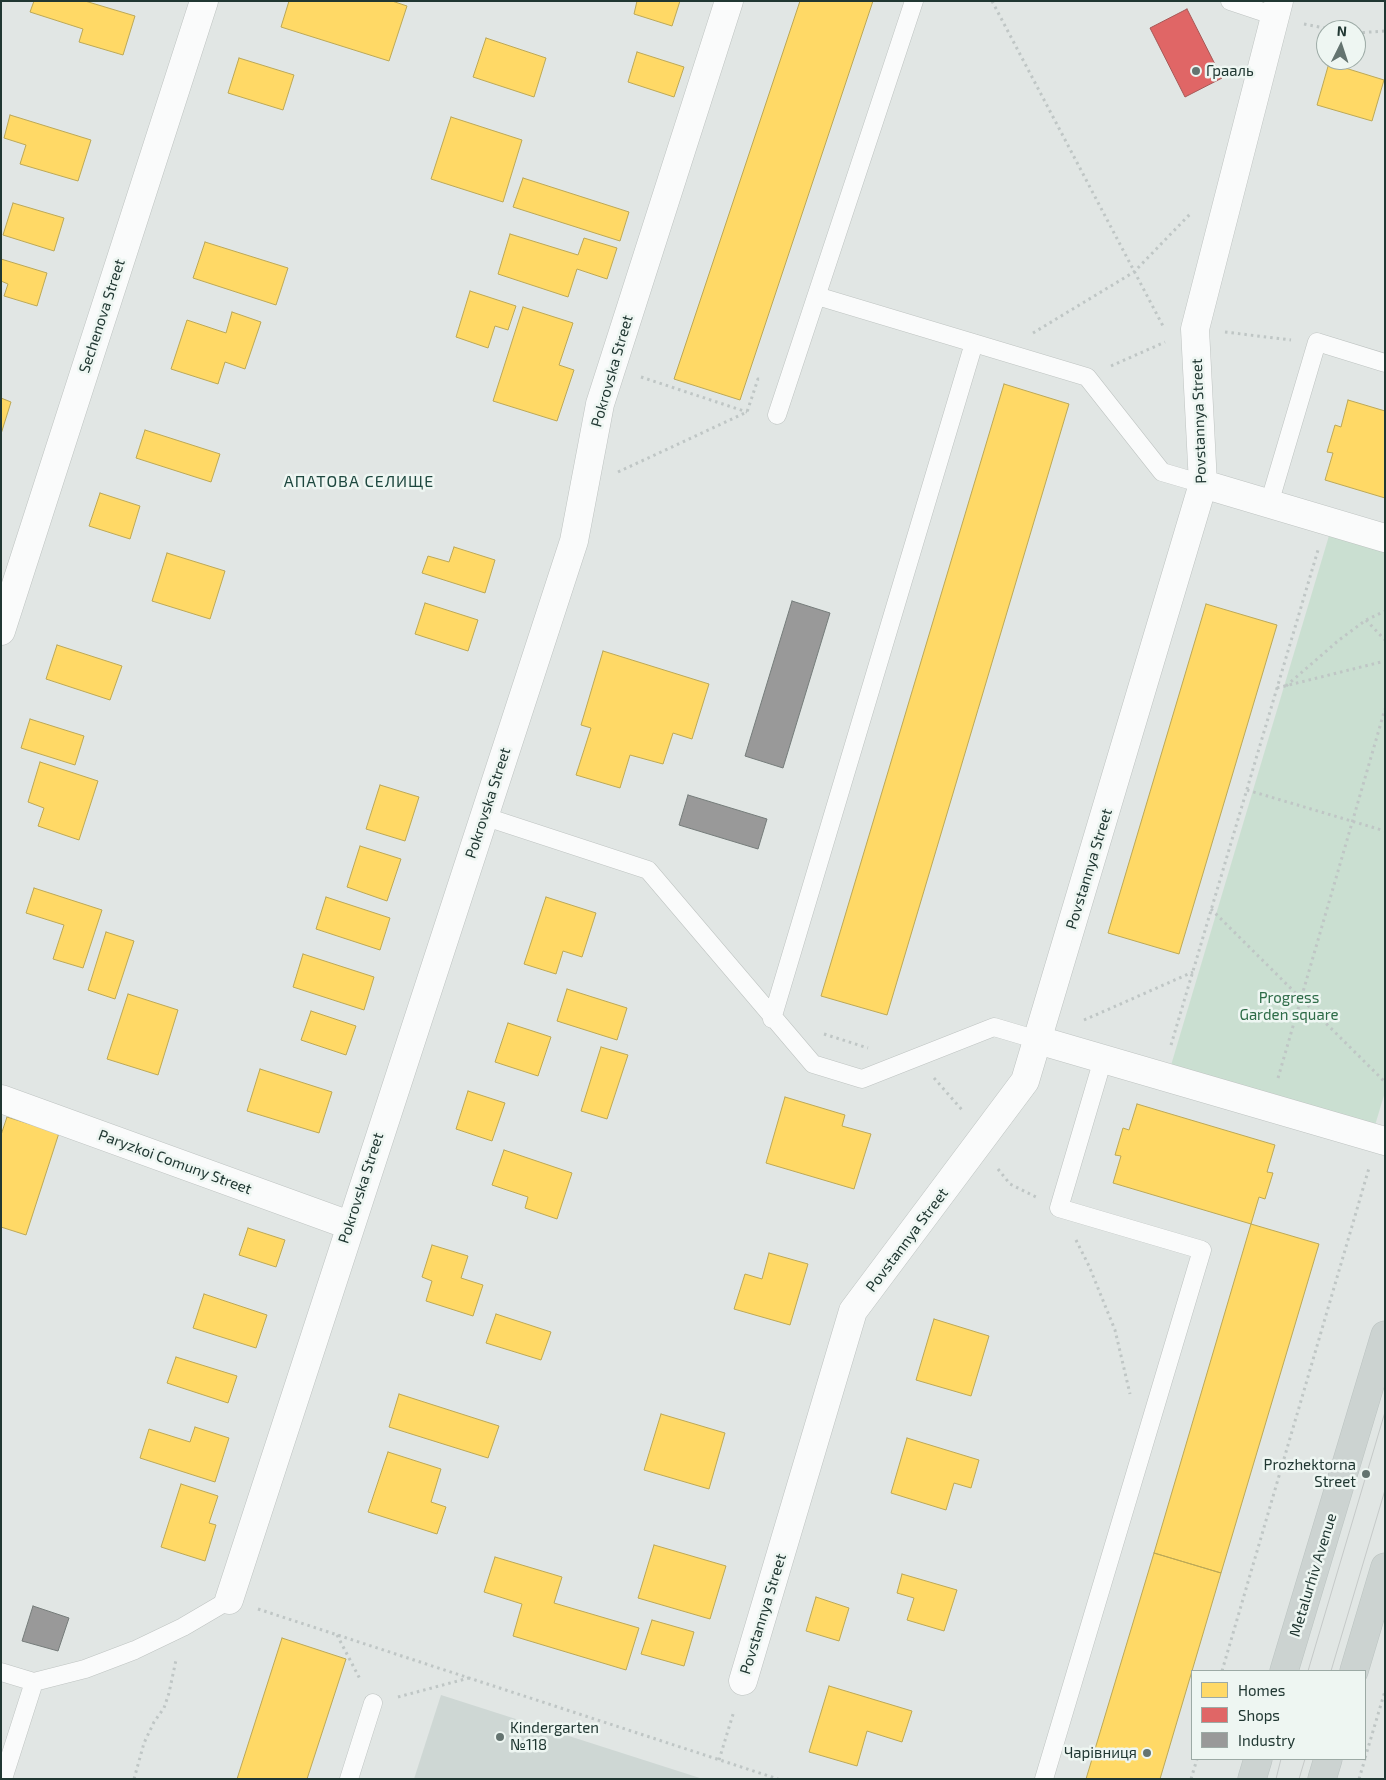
<!DOCTYPE html>
<meta charset="utf-8">
<style>
body{margin:0}
#map{position:relative;width:1386px;height:1780px;overflow:hidden;background:#e1e6e4;font-family:"Exo 2",sans-serif}
canvas{display:block}
.frame{position:absolute;inset:0;border:2px solid #203732;pointer-events:none}
.legend{position:absolute;left:1191px;top:1670px;width:175px;height:90px;box-sizing:border-box;background:#eef6f2;border:1px solid #9caaa5;margin:0;padding:6px 9px;list-style:none;font-size:15px;color:#203732}
.legend li{display:flex;align-items:center;gap:10px;height:25px}
.legend b{width:25px;border:1px solid #9caaa5}
.north{position:absolute;left:1316px;top:20px;width:50px;height:50px;box-sizing:border-box;background:#eef6f2;border:1px solid #9caaa5;border-radius:50%;rotate:4deg;font-size:14px;font-weight:700;line-height:20px;text-align:center;color:#203732}
.north::after{content:'';display:block;margin:auto;width:18px;height:22px;background:#647470;clip-path:polygon(50% 0,100% 100%,50% 72%,0 100%)}
</style>
<div id="map">
<canvas width="1386" height="1780"></canvas>
<div class="frame"></div>
<ul class="legend">
<li><b style="height:14px;background:#ffd966"></b>Homes</li>
<li><b style="height:14px;background:#e06666"></b>Shops</li>
<li><b style="height:14px;background:#999"></b>Industry</li>
</ul>
<div class="north">N</div>
</div>
<script>
const ctx = document.querySelector('canvas').getContext('2d');
ctx.lineJoin = 'round';
function fillPath(path, color) {
  ctx.fillStyle = color;
  ctx.fill(path, 'evenodd');
}
function shape(rows) {
  const path = new Path2D();
  for (const r of rows) {
    path.moveTo(r[0], r[1]);
    for (let i = 2; i < r.length; i += 2) path.lineTo(r[i], r[i + 1]);
  }
  return path;
}
function trace(path, color, width, dash) {
  ctx.strokeStyle = color;
  ctx.lineWidth = width;
  ctx.lineCap = dash ? 'butt' : 'round';
  ctx.setLineDash(dash || []);
  ctx.stroke(path);
}
function label(font, color, halo, rows, align = 'center') {
  ctx.font = font + ' "Exo 2",sans-serif';
  ctx.lineWidth = 5;
  ctx.setLineDash([]);
  ctx.textBaseline = 'middle';
  ctx.strokeStyle = halo;
  ctx.fillStyle = color;
  for (const [text, x, y, turn = 0] of rows) {
    ctx.save();
    ctx.translate(x, y);
    ctx.rotate((+turn || 0) * Math.PI / 180);
    ctx.textAlign = isNaN(turn) ? turn : align;
    if (halo) ctx.strokeText(text, 0, 0);
    ctx.fillText(text, 0, 0);
    ctx.restore();
  }
}
fillPath(shape([
 [441,1695,703,1779,414,1779]
]), '#ced7d4');
fillPath(shape([
 [1331,529,1385,545,1385,1092,1373,1132,1169,1072]
]), '#cadfd1');
const homes = shape([
 [34,1,85,1,135,16,123,55,79,42,83,29,30,12,34,1],
 [289,1,392,1,407,6,389,61,281,27,289,1],
 [637,1,680,1,672,26,634,14,637,1],
 [800,1,873,1,740,400,674,379,800,1],
 [486,38,546,58,534,97,473,77,486,38],
 [637,52,684,67,674,97,628,82,637,52],
 [239,58,294,75,283,110,228,93,239,58],
 [1329,63,1384,80,1372,121,1317,105,1329,63],
 [10,115,91,140,78,181,20,164,26,145,4,138,10,115],
 [451,117,522,140,503,202,431,179,451,117],
 [523,178,629,212,620,241,513,207,523,178],
 [13,203,64,218,54,251,3,235,13,203],
 [510,234,578,255,584,238,617,248,607,279,577,269,568,297,498,274,510,234],
 [205,242,288,268,276,305,193,278,205,242],
 [1,259,47,273,37,306,4,296,8,284,1,281,1,259],
 [470,291,516,306,508,330,495,326,488,348,456,337,470,291],
 [523,307,573,323,559,365,574,370,557,421,493,401,523,307],
 [232,312,261,322,245,369,225,362,218,384,171,369,187,320,226,333,232,312],
 [1004,384,1069,404,887,1015,821,996,1004,384],
 [1,398,11,402,1,434,1,398],
 [1348,400,1385,411,1385,498,1325,480,1333,453,1327,452,1335,425,1341,427,1348,400],
 [145,430,220,454,211,482,136,458,145,430],
 [100,493,140,506,130,539,89,526,100,493],
 [454,547,495,560,485,593,422,573,428,556,449,562,454,547],
 [167,553,225,571,210,619,152,601,167,553],
 [425,603,478,620,468,651,415,634,425,603],
 [1206,604,1277,625,1179,954,1108,933,1206,604],
 [57,645,122,666,110,700,46,679,57,645],
 [603,651,709,684,692,739,673,733,663,764,630,755,620,788,576,775,591,728,581,725,603,651],
 [30,719,84,736,75,765,21,748,30,719],
 [40,762,98,781,79,840,38,826,44,808,28,802,40,762],
 [380,785,419,797,405,841,366,829,380,785],
 [360,846,401,859,387,901,347,887,360,846],
 [34,888,102,910,83,968,53,959,64,925,26,913,34,888],
 [326,897,390,918,380,950,316,929,326,897],
 [546,897,596,913,582,957,563,951,556,974,524,964,546,897],
 [106,932,134,941,115,999,88,990,106,932],
 [303,954,374,977,364,1010,293,987,303,954],
 [567,989,627,1008,617,1040,557,1021,567,989],
 [128,994,178,1010,158,1075,107,1059,128,994],
 [311,1011,356,1026,346,1055,301,1040,311,1011],
 [508,1023,551,1037,538,1076,495,1062,508,1023],
 [601,1047,628,1055,607,1119,581,1111,601,1047],
 [260,1069,332,1092,319,1133,247,1111,260,1069],
 [468,1091,505,1103,492,1141,456,1129,468,1091],
 [785,1097,845,1115,842,1126,871,1134,854,1189,766,1163,785,1097],
 [1137,1104,1275,1145,1267,1172,1273,1173,1265,1199,1259,1197,1251,1224,1113,1183,1121,1156,1115,1155,1123,1128,1129,1130,1137,1104],
 [7,1117,59,1133,26,1235,1,1227,1,1135,7,1117],
 [504,1150,572,1173,557,1219,525,1208,528,1197,492,1185,504,1150],
 [1251,1224,1319,1244,1221,1573,1154,1553,1251,1224],
 [248,1228,285,1240,276,1267,239,1255,248,1228],
 [432,1245,468,1256,461,1278,483,1285,473,1316,426,1301,432,1281,422,1277,432,1245],
 [769,1253,808,1264,790,1325,734,1309,745,1274,762,1279,769,1253],
 [204,1294,267,1315,256,1348,193,1328,204,1294],
 [496,1314,551,1332,541,1360,486,1343,496,1314],
 [934,1319,989,1336,971,1396,916,1380,934,1319],
 [176,1357,237,1376,228,1403,167,1383,176,1357],
 [399,1394,499,1426,488,1458,389,1427,399,1394],
 [661,1414,725,1433,709,1489,644,1470,661,1414],
 [195,1427,229,1438,215,1482,140,1458,149,1429,190,1442,195,1427],
 [907,1438,979,1460,971,1488,954,1483,946,1510,891,1493,907,1438],
 [388,1452,441,1469,431,1502,446,1507,437,1534,368,1512,388,1452],
 [181,1484,218,1496,209,1523,216,1525,205,1561,161,1547,181,1484],
 [654,1545,726,1566,710,1619,638,1598,654,1545],
 [1154,1553,1221,1573,1160,1779,1086,1779,1154,1553],
 [495,1557,562,1577,554,1603,639,1628,626,1670,513,1636,522,1604,484,1592,495,1557],
 [902,1574,957,1590,944,1631,907,1620,914,1598,897,1593,902,1574],
 [816,1597,849,1608,839,1641,806,1631,816,1597],
 [652,1620,694,1632,684,1666,641,1654,652,1620],
 [282,1638,346,1659,307,1779,237,1779,282,1638],
 [829,1686,912,1711,902,1742,867,1731,857,1766,809,1752,829,1686]
]);
fillPath(homes, '#ffd966');
trace(homes, '#bca856', 1);
const shops = shape([
 [1187,9,1222,78,1185,97,1150,28,1187,9]
]);
fillPath(shops, '#e06666');
trace(shops, '#a65856', 1);
const industry = shape([
 [792,601,830,613,783,768,745,756,792,601],
 [688,795,767,819,758,849,679,825,688,795],
 [33,1606,69,1618,58,1651,22,1641,33,1606]
]);
fillPath(industry, '#999');
trace(industry, '#757c7a', 1);
const service = shape([
 [1230,1,1275,16],
 [817,296,1087,377,1162,472,1203,484],
 [777,415,914,1],
 [1269,504,1317,342,1385,363],
 [483,816,648,870,813,1064,862,1079,994,1027,1038,1040],
 [772,1019,974,343],
 [1,1672,34,1682,85,1669,135,1650,183,1627,229,1600],
 [3,1779,34,1682],
 [349,1779,373,1703],
 [1044,1779,1202,1250,1059,1208,1103,1059]
]);
const minor = shape([
 [1203,484,1385,538],
 [1,631,204,1],
 [1038,1040,1385,1141],
 [1,1099,349,1225],
 [229,1600,574,541,600,404,729,1],
 [743,1681,853,1311,1025,1081,1203,484,1195,329,1279,1]
]);
const primary = shape([
 [1284,1671,1385,1335],
 [1354,1671,1385,1567],
 [1252,1779,1258,1759],
 [1322,1779,1328,1759]
]);
trace(service, '#bec3c1', 19);
trace(minor, '#bec3c1', 29);
trace(primary, '#bbc3c1', 29);
trace(shape([
 [992,1,1163,326],
 [1304,24,1335,30],
 [1356,33,1385,31],
 [1225,332,1291,340],
 [1033,333,1134,272,1192,212],
 [1111,366,1165,342],
 [641,377,747,412],
 [618,472,747,412,758,379,762,380],
 [1366,620,1385,640],
 [1286,686,1339,640,1366,620,1385,611],
 [1277,688,1385,661],
 [1247,790,1385,831],
 [1211,909,1385,1082],
 [1084,1020,1193,972],
 [824,1034,868,1048],
 [1171,1045,1318,550],
 [934,1078,963,1111],
 [1278,1078,1385,709],
 [998,1169,1010,1184,1036,1197],
 [1076,1240,1089,1266,1115,1330,1130,1394],
 [258,1609,778,1779],
 [337,1635,361,1681],
 [1222,1671,1369,1168],
 [398,1697,469,1678],
 [1365,1758,1385,1691],
 [719,1760,734,1711],
 [134,1779,144,1743,154,1722,164,1708,169,1693,176,1660],
 [1191,1779,1197,1759],
 [1359,1779,1365,1759]
]), '#bfc6c5', 3, [2.5, 4]);
trace(service, '#fafbfb', 18);
trace(minor, '#fafbfb', 28);
trace(primary, '#ccd3d1', 28);
trace(shape([
 [1308,1671,1385,1412],
 [1331,1671,1385,1490],
 [1276,1779,1281,1759],
 [1299,1779,1305,1759]
]), '#c5c9c8', 1);
for (const [x, y, r, color] of [
 [1196,71,5,"#647470"],
 [1366,1474,5,"#647470"],
 [500,1737,5,"#647470"],
 [1147,1753,5,"#647470"]
]) {
  const dot = new Path2D();
  dot.arc(x, y, r, 0, 2 * Math.PI);
  ctx.fillStyle = color;
  ctx.fill(dot);
  trace(dot, '#eef6f2', 2);
}
label('15px', '#203732', '#eef6f2', [
 ["Грааль",1206,71],
 ["Prozhektorna",1356,1465,"right"],
 ["Street",1356,1482,"right"],
 ["Kindergarten",510,1728],
 ["№118",510,1745],
 ["Чарівниця",1137,1753,"right"]
], 'left');
label('15px', '#203732', '#eef6f2', [
 ["Sechenova Street",102,316,-72],
 ["Pokrovska Street",612,371,-74],
 ["Povstannya Street",1199,421,-92],
 ["Pokrovska Street",488,803,-72],
 ["Povstannya Street",1089,869,-73],
 ["Paryzkoi Comuny Street",175,1162,20],
 ["Pokrovska Street",361,1188,-72],
 ["Povstannya Street",907,1240,-53],
 ["Metalurhiv Avenue",1313,1575,-73],
 ["Povstannya Street",763,1614,-73]
]);
label('15px', '#2d6b47', '#eef6f2', [
 ["Progress",1289,998],
 ["Garden square",1289,1015]
]);
ctx.letterSpacing = '1px';
label('16px', '#1e483f', '#eef6f2', [
 ["АПАТОВА СЕЛИЩЕ",359,482]
]);
ctx.letterSpacing = '0px';
</script>
